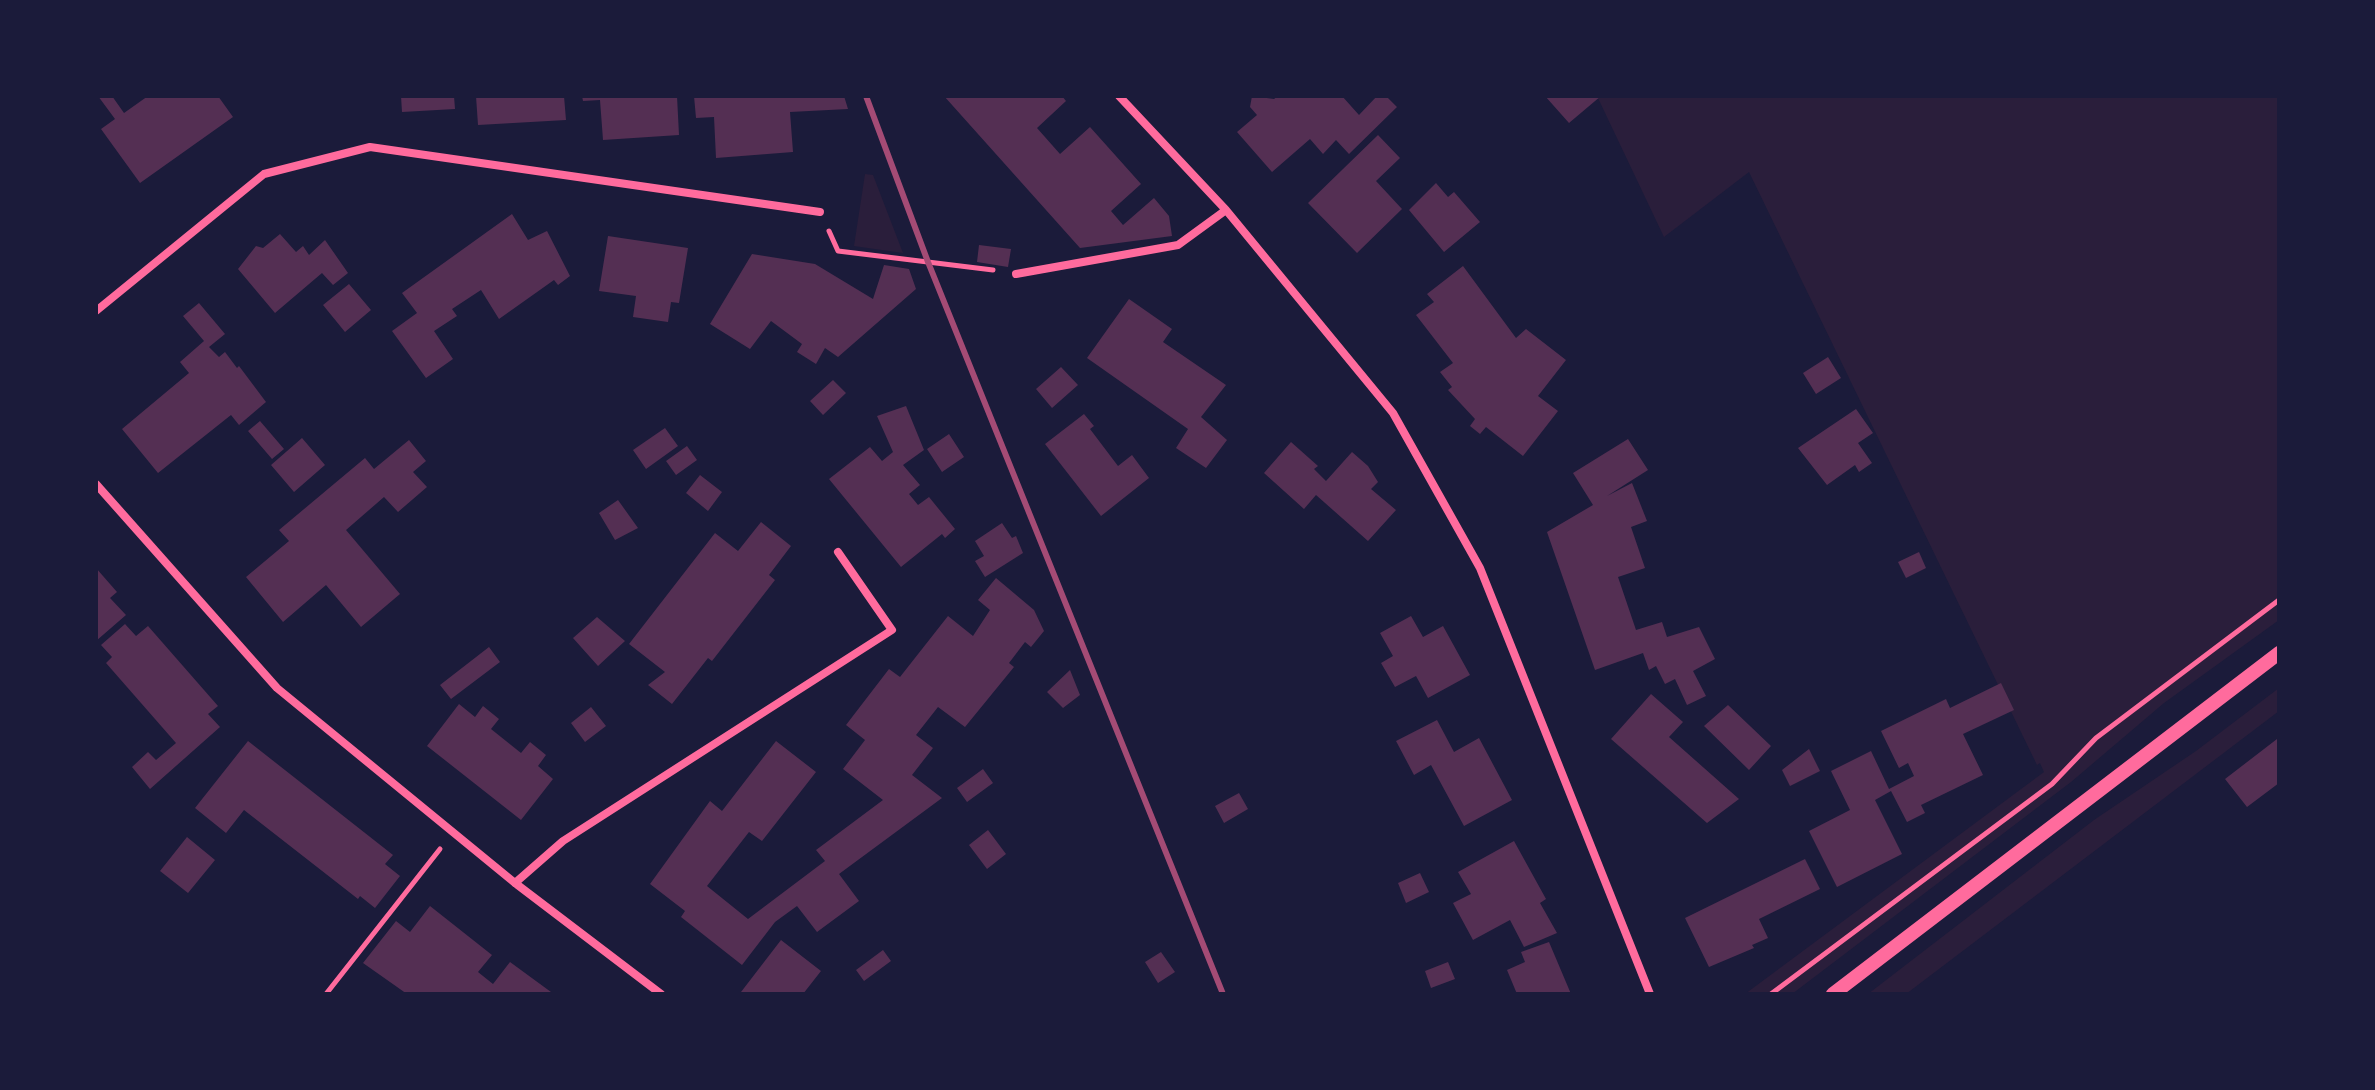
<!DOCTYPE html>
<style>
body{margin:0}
#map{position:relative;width:2375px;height:1090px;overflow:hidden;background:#1b1b3a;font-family:Raleway,sans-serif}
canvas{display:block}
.frame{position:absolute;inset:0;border:98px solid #1b1b3a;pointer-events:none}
</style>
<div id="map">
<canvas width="2375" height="1090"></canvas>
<div class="frame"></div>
</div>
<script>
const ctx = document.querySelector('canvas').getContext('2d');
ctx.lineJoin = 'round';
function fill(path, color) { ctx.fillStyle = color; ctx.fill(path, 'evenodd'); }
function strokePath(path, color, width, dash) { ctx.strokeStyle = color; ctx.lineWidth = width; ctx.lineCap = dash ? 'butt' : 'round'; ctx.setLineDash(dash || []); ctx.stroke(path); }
const green = new Path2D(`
 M 1597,96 L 2279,96 L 2279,620 L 2164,703 L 2071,782 L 1792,994 L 1745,994 L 2044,772 L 2040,763 L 2037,765 L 1749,172 L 1664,237 Z
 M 865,174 L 873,175 L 903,253 L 854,246 Z
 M 2279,688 L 2279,711 L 1906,994 L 1868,994 L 2094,820 L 2196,751 Z`);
const building = new Path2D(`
 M 98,96 L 112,96 L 124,113 L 148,96 L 218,96 L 233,117 L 140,183 L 101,129 L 115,119 Z
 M 401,96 L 454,96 L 455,109 L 402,112 Z
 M 476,96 L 564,96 L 566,120 L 478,125 Z
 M 582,96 L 677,96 L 679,135 L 603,140 L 600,100 L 583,101 Z
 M 694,96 L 844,96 L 848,109 L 790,112 L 793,152 L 716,158 L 714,117 L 696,118 Z
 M 944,96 L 1062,96 L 1066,101 L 1037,128 L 1060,154 L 1090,127 L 1141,184 L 1111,211 L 1123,225 L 1154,198 L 1169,216 L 1172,236 L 1080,248 Z
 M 1252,96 L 1274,99 L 1278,96 L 1342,96 L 1359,115 L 1377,96 L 1386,96 L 1397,107 L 1349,154 L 1336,140 L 1323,154 L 1310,139 L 1272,172 L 1237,132 L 1257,115 L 1250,107 Z
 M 1545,96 L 1601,96 L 1569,123 Z
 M 1378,135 L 1400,158 L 1376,181 L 1402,209 L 1357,253 L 1308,203 Z
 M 1436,183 L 1448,197 L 1454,192 L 1480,222 L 1444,252 L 1409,210 Z
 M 512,214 L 528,240 L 547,231 L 570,276 L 558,285 L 554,280 L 499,319 L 481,290 L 452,309 L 457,316 L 434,331 L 453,359 L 426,378 L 392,331 L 417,313 L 402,293 Z
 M 280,234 L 296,252 L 303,246 L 309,255 L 325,240 L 348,273 L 333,285 L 322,273 L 275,313 L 238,269 L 256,246 L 263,248 Z
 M 608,236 L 688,248 L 679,303 L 671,302 L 668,322 L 633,317 L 636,296 L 599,291 Z
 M 979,245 L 1011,249 L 1008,267 L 977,262 Z
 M 752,254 L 815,264 L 873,299 L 884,265 L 909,269 L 916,289 L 838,357 L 825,348 L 816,364 L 797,352 L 802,344 L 771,321 L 750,349 L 710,324 Z
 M 1463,266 L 1516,338 L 1526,329 L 1566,360 L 1538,396 L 1558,411 L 1523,456 L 1486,427 L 1480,434 L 1470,426 L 1475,419 L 1448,390 L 1452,387 L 1440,372 L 1453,363 L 1416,315 L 1434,302 L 1427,294 Z
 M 349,284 L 371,310 L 345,332 L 323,305 Z
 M 1129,299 L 1172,329 L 1163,342 L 1226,385 L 1201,417 L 1227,440 L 1206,468 L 1176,448 L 1188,429 L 1087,358 Z
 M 199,303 L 225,334 L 209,347 L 219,357 L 225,352 L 237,368 L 239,366 L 266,402 L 239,425 L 231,415 L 158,473 L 122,429 L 189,373 L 180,362 L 204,341 L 183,316 Z
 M 1828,357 L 1841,378 L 1816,394 L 1803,373 Z
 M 1061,367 L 1078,385 L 1052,408 L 1036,389 Z
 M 833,380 L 846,393 L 823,415 L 810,401 Z
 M 906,406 L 924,450 L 903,465 L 920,485 L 909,494 L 918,505 L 929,497 L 955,529 L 945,538 L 942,534 L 901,567 L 829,479 L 870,447 L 882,461 L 893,452 L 877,416 Z
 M 1856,409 L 1873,433 L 1858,443 L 1872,463 L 1859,472 L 1855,465 L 1827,485 L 1798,448 Z
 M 1084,414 L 1094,426 L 1090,429 L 1118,466 L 1132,455 L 1149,478 L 1101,516 L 1045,444 Z
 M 260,421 L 284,449 L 272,459 L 248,431 Z
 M 665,428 L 678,446 L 646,469 L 633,450 Z
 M 949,434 L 964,457 L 942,472 L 927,449 Z
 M 302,438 L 325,465 L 294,492 L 271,465 Z
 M 1628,439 L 1648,470 L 1607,496 L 1632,483 L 1647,521 L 1631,527 L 1645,568 L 1618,577 L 1636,630 L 1662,622 L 1667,637 L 1699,627 L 1715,659 L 1693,671 L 1706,696 L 1687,705 L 1675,679 L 1665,684 L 1656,666 L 1649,670 L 1643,653 L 1595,670 L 1547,532 L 1593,505 L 1573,473 Z
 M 409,440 L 426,461 L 413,472 L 427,487 L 398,512 L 384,497 L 346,530 L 400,594 L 361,627 L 326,585 L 283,622 L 246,577 L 289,541 L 279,530 L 365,458 L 374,469 Z
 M 1291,442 L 1318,466 L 1314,469 L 1326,481 L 1352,452 L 1368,466 L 1378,482 L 1371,489 L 1396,510 L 1368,541 L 1316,495 L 1304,509 L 1264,473 Z
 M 687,446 L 697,460 L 676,475 L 666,461 Z
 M 700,475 L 722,492 L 708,511 L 686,493 Z
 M 618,500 L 638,528 L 615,540 L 599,513 Z
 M 761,522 L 791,546 L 769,575 L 775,580 L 712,661 L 708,658 L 672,704 L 648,685 L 665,672 L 629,644 L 715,533 L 738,551 Z
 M 1002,523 L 1012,538 L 1016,536 L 1023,553 L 985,577 L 975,561 L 984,556 L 975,541 Z
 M 1919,552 L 1926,568 L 1906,578 L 1898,562 Z
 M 96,568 L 117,592 L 110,598 L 126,615 L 96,641 Z
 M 996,578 L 1034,610 L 1044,631 L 1031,647 L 1025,642 L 1009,663 L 1014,667 L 965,727 L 938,707 L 916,735 L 933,748 L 912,775 L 942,798 L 839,874 L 859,901 L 817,932 L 797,906 L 775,922 L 742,965 L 681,917 L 685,911 L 650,884 L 710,801 L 722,811 L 776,741 L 816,772 L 762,841 L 749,832 L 707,886 L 748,919 L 825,861 L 816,850 L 883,800 L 843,769 L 865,740 L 846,725 L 889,669 L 900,677 L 948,616 L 973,636 L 990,610 L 978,600 Z
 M 1411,616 L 1423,637 L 1443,626 L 1470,675 L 1428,698 L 1416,676 L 1395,687 L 1381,663 L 1393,656 L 1380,633 Z
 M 597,617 L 625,641 L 598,666 L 573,638 Z
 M 125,624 L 136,636 L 148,626 L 218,706 L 208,714 L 220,727 L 150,789 L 132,767 L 148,752 L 156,760 L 176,743 L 106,663 L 112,657 L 101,645 Z
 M 489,647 L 500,662 L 451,699 L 440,685 Z
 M 1070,670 L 1080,695 L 1063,708 L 1047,692 Z
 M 2001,683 L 2014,710 L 1963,734 L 1983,775 L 1921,805 L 1925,813 L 1907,822 L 1891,791 L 1875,800 L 1902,854 L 1837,887 L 1809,831 L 1850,810 L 1831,771 L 1871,751 L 1889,789 L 1914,776 L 1908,763 L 1899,768 L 1881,731 L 1946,699 L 1950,708 Z
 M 1651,694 L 1683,722 L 1669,737 L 1739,799 L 1707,823 L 1611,739 Z
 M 459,704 L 475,717 L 483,706 L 499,719 L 491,729 L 521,753 L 530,742 L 546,755 L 538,766 L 553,779 L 521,820 L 427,746 Z
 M 1728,705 L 1771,746 L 1749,770 L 1704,726 Z
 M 591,707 L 606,726 L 585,742 L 571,723 Z
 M 1437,720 L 1454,752 L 1479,738 L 1512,800 L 1464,826 L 1431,765 L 1414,775 L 1396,741 Z
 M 2277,739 L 2279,783 L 2247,807 L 2225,779 Z
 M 248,741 L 393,855 L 385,864 L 400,876 L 375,908 L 360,896 L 358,899 L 244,810 L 226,833 L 195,808 Z
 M 1809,749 L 1820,771 L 1790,786 L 1782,770 Z
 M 983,769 L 993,783 L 967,802 L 957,788 Z
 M 1239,793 L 1248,809 L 1224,823 L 1215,806 Z
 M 988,830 L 1006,854 L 987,869 L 969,845 Z
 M 187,837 L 215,860 L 188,893 L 160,871 Z
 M 1514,841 L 1546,899 L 1540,903 L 1557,933 L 1524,947 L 1510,920 L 1473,940 L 1453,903 L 1471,894 L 1458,872 Z
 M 1805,859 L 1820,889 L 1759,919 L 1768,938 L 1752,945 L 1754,948 L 1709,967 L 1685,918 Z
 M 1420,873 L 1429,892 L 1406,903 L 1398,883 Z
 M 430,906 L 492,955 L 478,972 L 493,984 L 510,962 L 551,992 L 407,994 L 363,963 L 396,921 L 410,932 Z
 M 781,940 L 821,971 L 803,994 L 744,994 L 741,992 Z
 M 1549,942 L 1571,994 L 1517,994 L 1507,970 L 1525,962 L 1521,952 Z
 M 883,950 L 891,961 L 864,981 L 856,970 Z
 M 1161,952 L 1175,972 L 1158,983 L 1145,962 Z
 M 1448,962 L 1455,979 L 1431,988 L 1425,971 Z`);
const path = new Path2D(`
 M 829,231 L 838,251 L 993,270
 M 326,994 L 440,849
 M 1771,994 L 2052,784 L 2096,738 L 2279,600`);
const minor = new Path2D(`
 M 1119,96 L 1226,210 L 1393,413 L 1480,568 L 1650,994
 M 1016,274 L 1178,245 L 1226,210
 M 96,311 L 264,174 L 370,147 L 820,212
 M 96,484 L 277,688 L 515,883 L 661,994
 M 515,883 L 563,841 L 892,630 L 838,552`);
const tertiary = new Path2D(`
 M 1833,994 L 2279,653`);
const rail = new Path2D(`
 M 866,96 L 928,262 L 1223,994`);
fill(green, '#2a1e3b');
fill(building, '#542f53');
strokePath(path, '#ff6b9d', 5);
strokePath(minor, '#ff6b9d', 8);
strokePath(tertiary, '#ff6b9d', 14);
strokePath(rail, '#a44b75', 6);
</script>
